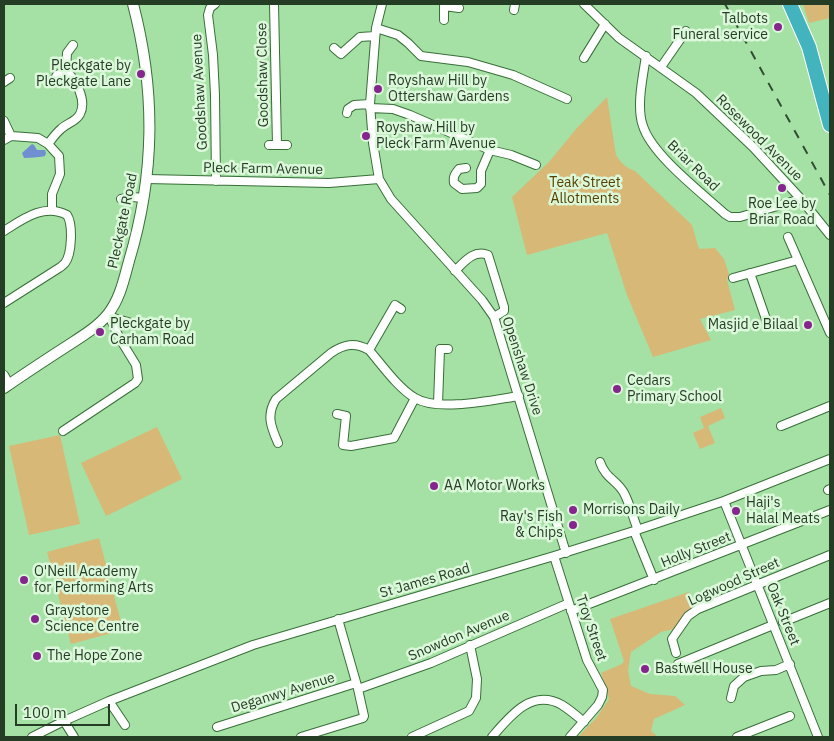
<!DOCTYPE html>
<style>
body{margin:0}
#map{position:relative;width:834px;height:741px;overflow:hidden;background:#a5e0a4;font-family:"IBM Plex Sans",sans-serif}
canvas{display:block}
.frame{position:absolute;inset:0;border:5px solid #253c25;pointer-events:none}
.scale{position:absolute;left:15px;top:704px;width:95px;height:22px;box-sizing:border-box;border:2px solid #253c25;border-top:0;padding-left:6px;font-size:15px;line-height:18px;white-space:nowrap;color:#253c25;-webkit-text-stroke:4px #dbf8da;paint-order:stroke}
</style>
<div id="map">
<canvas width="834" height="741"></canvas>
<div class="frame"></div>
<div class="scale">100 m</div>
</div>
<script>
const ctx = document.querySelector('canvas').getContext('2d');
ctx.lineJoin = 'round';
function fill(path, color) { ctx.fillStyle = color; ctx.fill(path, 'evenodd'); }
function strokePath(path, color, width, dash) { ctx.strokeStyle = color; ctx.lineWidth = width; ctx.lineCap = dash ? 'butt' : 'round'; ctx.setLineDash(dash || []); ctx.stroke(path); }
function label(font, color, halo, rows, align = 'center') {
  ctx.font = font + ' "IBM Plex Sans",sans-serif'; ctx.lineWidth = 5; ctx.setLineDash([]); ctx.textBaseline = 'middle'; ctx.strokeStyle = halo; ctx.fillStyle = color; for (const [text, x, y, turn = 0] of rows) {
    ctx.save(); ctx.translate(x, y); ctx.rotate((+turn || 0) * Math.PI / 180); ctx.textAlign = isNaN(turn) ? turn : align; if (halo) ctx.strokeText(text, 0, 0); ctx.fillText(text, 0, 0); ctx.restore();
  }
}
const green = new Path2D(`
 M 803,4 L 830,4 L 830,18 L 809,23 Z
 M 607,97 L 616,155 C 621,163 626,168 635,171 L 692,225 L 699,249 L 715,248 L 724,259 L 729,274 L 727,280 L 735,310 L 700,319 L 711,340 L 653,357 L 627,295 L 607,233 L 527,255 L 512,197 L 549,162 L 577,128 Z
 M 721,408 L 725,418 L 708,426 L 715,443 L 700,449 L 693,433 L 704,428 L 700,417 Z
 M 157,427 L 182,479 L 106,516 L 81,463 Z
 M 60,435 L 80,524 L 29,535 L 9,446 Z
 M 99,538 L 123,630 L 71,644 L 47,552 Z
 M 689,592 L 693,606 L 674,629 L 661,632 L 631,652 L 628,671 L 631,686 L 650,694 L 675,696 L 685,705 L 654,719 L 651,731 L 658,737 L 578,737 L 597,717 L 609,699 L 601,673 L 622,664 L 624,661 L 610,619 Z`);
const water = new Path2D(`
 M 32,144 L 34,145 L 37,150 L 45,150 L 46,153 L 45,156 C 43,157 26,158 24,158 L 22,153 Z`);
const street = new Path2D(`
 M 215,4 L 210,8 L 208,15 L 213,55 L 215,95 L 216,181
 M 274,4 L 277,145
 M 382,4 L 376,28 L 370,104 L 373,143 L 379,179 L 391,199 L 482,300 L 494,317 L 566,553
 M 584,4 L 619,38 L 696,93 L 753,147 L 801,199 L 830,235
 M 444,6 L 459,8
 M 514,10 L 515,4
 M 444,20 L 444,4
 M 376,28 L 398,35 L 408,43 L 421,56 L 468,62 L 513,75 L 567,99
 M 334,48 L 341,54 L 360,37 L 375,36
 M 646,56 C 643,76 636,107 643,126 C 652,155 702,193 725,214 L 730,217 L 740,217 L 801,199
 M 584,58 L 605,24
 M 661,67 L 686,31
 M 66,71 L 67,53 L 73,45
 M 4,82 L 10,78
 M 370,108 L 393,109 L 410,115 L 490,150 L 511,155 L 536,165
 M 347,113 L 348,109 L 354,105 L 370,104
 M 4,121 L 11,136
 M 4,140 L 11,136 L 38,138 L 48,144 L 59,156 L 60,174 L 52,194 L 52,209
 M 48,144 C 52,139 56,133 61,129 C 67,123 76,122 80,114 C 87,101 76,79 66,71 L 57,75 L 53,82
 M 269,145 L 287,145
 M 466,168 L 459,169 C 455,174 453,176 454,183 L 462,189 L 477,188 L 481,184 L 481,171 L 490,150
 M 147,179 L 329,183 L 379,179
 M 121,199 L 132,197 L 144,198
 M 4,231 C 23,219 44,203 67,215 C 73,224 72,254 65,263 C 63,265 61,267 59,268 L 4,303
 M 788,237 L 830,333
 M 455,271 C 464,262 474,249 488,255 L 504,307 L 504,311 L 494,317
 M 750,273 L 767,322
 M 733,278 L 798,260
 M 108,314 L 114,318 L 138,325
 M 369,350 L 395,305 L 401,309
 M 4,375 L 9,384
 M 438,404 L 440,349 L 448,349
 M 337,414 L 346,416 L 343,445 L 351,446 L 394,438 L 415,398
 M 781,426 L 830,406
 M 63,431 L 135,383 L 138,379 L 136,365 L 120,339 L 108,314
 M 278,443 C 271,427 266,415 276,399 L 331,353 C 344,344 355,342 369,350 C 382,365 398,388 415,398 C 438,412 492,400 519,396
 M 600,462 C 605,478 618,481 624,493 C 630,504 633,518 638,530
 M 828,490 L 830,489
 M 724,501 L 818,737
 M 634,531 L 654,580
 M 554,556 L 587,660 L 603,690 L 602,697 L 598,705 L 570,737
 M 571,611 L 830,510
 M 783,622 L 830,603
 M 676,653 L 672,639 L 688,616 L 698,609 L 830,555
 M 678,664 L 773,625
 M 358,689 L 431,663 L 569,603
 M 731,698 L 734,686 L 744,677 L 761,671 L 776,670 L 790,664
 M 109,701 L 125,725
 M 64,721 L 74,737
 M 217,727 L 356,683
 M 32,737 L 64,721 L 109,701 L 253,645 L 554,556 L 634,531 L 724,501 L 830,459
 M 301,737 L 363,718 L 364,716 L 358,689 L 338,619
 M 412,737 L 469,711 L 476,698 L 477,679 L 470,645
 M 492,737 C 510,716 532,688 562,705 C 570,710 577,716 584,722
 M 737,737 L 790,716`);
const secondary = new Path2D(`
 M 4,388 C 24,374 44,361 64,348 C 79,338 97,328 108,314 C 120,299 124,279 129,261 C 155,174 156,92 133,4`);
const highway = new Path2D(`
 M 790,4 L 809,47 L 830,125`);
const rail = new Path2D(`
 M 725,4 L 830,195`);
const markers = [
 [778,27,5,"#85258e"],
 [141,74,5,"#85258e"],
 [378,89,5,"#85258e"],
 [366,136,5,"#85258e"],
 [782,188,5,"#85258e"],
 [808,325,5,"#85258e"],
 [100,332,5,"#85258e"],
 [617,389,5,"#85258e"],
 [434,486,5,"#85258e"],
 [573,510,5,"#85258e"],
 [736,511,5,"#85258e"],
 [573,525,5,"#85258e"],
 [24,580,5,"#85258e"],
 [35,619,5,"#85258e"],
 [37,656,5,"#85258e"],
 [645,669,5,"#85258e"]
];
const poiNames = [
 ["Talbots",768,19,"right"],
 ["Funeral service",768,35,"right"],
 ["Pleckgate by",131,66,"right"],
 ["Pleckgate Lane",131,82,"right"],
 ["Royshaw Hill by",388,81],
 ["Ottershaw Gardens",388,97],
 ["Royshaw Hill by",376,128],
 ["Pleck Farm Avenue",376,144],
 ["Roe Lee by",782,204,"center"],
 ["Briar Road",782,220,"center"],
 ["Pleckgate by",110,324],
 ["Carham Road",110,340],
 ["Masjid e Bilaal",798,325,"right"],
 ["Cedars",627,381],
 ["Primary School",627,397],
 ["AA Motor Works",444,486],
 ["Haji's",746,503],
 ["Halal Meats",746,519],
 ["Morrisons Daily",583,510],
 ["Ray's Fish",563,517,"right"],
 ["& Chips",563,533,"right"],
 ["O'Neill Academy",34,572],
 ["for Performing Arts",34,588],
 ["Graystone",45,611],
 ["Science Centre",45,627],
 ["The Hope Zone",47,656],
 ["Bastwell House",655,669]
];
const streetNames = [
 ["Goodshaw Close",263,75,-91],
 ["Goodshaw Avenue",200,92,-93],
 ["Rosewood Avenue",759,138,45],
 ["Briar Road",693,166,44],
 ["Pleck Farm Avenue",263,169,1],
 ["Pleckgate Road",123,221,-78],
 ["Openshaw Drive",522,366,72],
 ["Holly Street",696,550,-22],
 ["St James Road",425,581,-16],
 ["Logwood Street",734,582,-24],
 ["Oak Street",783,614,68],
 ["Troy Street",591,628,71],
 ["Snowdon Avenue",459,636,-23],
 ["Deganwy Avenue",283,693,-17]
];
const parkNames = [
 ["Teak Street",585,183],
 ["Allotments",585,199]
];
fill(green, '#d8b877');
fill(water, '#6f8fd0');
strokePath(street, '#386f39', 10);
strokePath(secondary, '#386f39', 12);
strokePath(highway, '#fff', 16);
strokePath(street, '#fff', 8);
strokePath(secondary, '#fff', 10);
strokePath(highway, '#43b3bd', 14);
strokePath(rail, '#324d32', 2, [9, 9]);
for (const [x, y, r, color] of markers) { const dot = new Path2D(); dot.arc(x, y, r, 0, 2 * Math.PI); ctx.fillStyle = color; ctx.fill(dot); strokePath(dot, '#dbf8da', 2); }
label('14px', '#253c25', '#dbf8da', poiNames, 'left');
label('14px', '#253c25', '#dbf8da', streetNames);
label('14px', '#573f00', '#dbf8da', parkNames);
</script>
